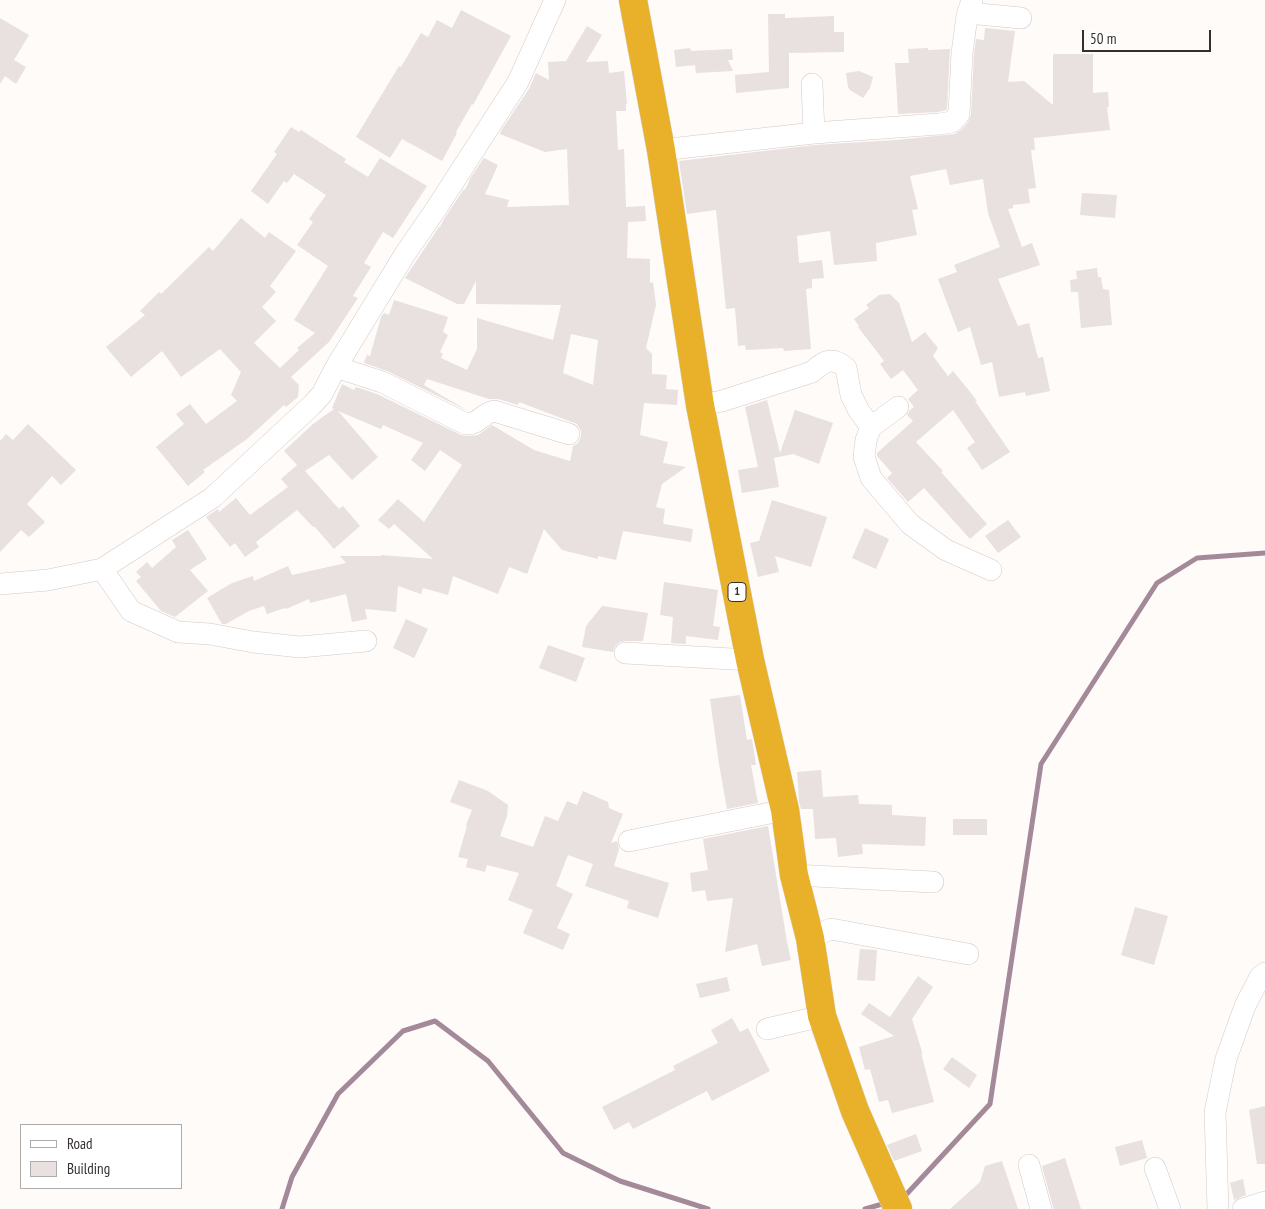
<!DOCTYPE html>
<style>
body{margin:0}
#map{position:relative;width:1265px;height:1209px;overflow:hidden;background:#fefbf9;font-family:"PT Sans Narrow",sans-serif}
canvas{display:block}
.legend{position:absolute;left:20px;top:1124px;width:162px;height:65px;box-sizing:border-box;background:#fff;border:1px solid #adacab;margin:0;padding:6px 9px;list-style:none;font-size:15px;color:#33302e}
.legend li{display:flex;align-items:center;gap:10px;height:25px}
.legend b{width:25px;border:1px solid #adacab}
.scale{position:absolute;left:1082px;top:30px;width:129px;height:22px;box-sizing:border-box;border:2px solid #33302e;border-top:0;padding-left:6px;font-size:15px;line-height:18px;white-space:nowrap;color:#33302e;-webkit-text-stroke:4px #fff;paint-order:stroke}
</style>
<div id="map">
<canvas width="1265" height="1209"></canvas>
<ul class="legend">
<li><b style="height:6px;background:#fff"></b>Road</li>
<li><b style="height:14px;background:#e9e0e0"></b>Building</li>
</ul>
<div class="scale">50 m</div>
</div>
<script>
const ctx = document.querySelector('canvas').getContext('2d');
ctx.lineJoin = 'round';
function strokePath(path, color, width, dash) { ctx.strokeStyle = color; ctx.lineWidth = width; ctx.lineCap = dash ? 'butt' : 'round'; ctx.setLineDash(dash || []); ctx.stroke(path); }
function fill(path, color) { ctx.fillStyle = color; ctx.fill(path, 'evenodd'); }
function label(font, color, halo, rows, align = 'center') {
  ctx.font = font + ' "PT Sans Narrow",sans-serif'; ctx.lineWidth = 4; ctx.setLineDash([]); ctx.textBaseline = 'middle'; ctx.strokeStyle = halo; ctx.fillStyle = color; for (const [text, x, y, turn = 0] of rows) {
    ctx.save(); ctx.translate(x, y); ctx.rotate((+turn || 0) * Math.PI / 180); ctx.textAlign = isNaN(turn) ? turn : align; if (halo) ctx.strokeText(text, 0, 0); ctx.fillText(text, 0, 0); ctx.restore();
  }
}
const stream = new Path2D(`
 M 903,1198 L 990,1104 L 1041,764 L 1157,583 L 1197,558 L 1265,553
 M 282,1209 L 292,1177 L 338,1094 L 403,1031 L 435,1021 L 488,1061 L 563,1153 L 620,1181 L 708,1209
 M 865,1209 L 886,1203`);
const building = new Path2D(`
 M 461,10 L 511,36 L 473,105 L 472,104 L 456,132 L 457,133 L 442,161 L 402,139 L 390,158 L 356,137 L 399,66 L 401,67 L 421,33 L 428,37 L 437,20 L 452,28 Z
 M 768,14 L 785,14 L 785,18 L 834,16 L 834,32 L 844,32 L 844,52 L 789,53 L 789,88 L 736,93 L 735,75 L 769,72 Z
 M 0,18 L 29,35 L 14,60 L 26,67 L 16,84 L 5,76 L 0,84 Z
 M 587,26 L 602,35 L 586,62 L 608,61 L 609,73 L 624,71 L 627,104 L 626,104 L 626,111 L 616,111 L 618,150 L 624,149 L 626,207 L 645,206 L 646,221 L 628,222 L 627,258 L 650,259 L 650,283 L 653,282 L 656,305 L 646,348 L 652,354 L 652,374 L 667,375 L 666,389 L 678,390 L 677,405 L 644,403 L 640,435 L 668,442 L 663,463 L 686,467 L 662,484 L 656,507 L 665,509 L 663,523 L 664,523 L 664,524 L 693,529 L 691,542 L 623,531 L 616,560 L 598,556 L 598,559 L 562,550 L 544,529 L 527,574 L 509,567 L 498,594 L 453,576 L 448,595 L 423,588 L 421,594 L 398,586 L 396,612 L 365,609 L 367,619 L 352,622 L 346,594 L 310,603 L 309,599 L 286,609 L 285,608 L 267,614 L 264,606 L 249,611 L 226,624 L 222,624 L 207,598 L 232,583 L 253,576 L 254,581 L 288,566 L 292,575 L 346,563 L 340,556 L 381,556 L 381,555 L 433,559 L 394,524 L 389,529 L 378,520 L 398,499 L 424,522 L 462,465 L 440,450 L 425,471 L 411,460 L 423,443 L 383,425 L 381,429 L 338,411 L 378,457 L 352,480 L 329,455 L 305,471 L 339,509 L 343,506 L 360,526 L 334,549 L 314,526 L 313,527 L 297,510 L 256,542 L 259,547 L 245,557 L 235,543 L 230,547 L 206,517 L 218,509 L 219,512 L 236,498 L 250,515 L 288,487 L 281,479 L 297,465 L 284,451 L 313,424 L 334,409 L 332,408 L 342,384 L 354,390 L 356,387 L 377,394 L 461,435 L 467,436 L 478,435 L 492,425 L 534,450 L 570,461 L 573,446 L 578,443 L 581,437 L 581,431 L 577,424 L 519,402 L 518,405 L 498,399 L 489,399 L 427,379 L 424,385 L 468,411 L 387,371 L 364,363 L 367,355 L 370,356 L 381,317 L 384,313 L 389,315 L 394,300 L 448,317 L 443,332 L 448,335 L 440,352 L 443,354 L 441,358 L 467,370 L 477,349 L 477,350 L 477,318 L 553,340 L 561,305 L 476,304 L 476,281 L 464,304 L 457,304 L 405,278 L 439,227 L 440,227 L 444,219 L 464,189 L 465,190 L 471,177 L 484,158 L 498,165 L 485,194 L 509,200 L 507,207 L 569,205 L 567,149 L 545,152 L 500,134 L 502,129 L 529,89 L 536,73 L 549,80 L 548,62 L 566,61 ZM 571,334 L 598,340 L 593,385 L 563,373 Z
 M 985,28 L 1015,31 L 1008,82 L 1024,81 L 1053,105 L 1053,54 L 1093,54 L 1093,93 L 1108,92 L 1109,107 L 1107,107 L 1110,130 L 1034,138 L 1035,150 L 1031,150 L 1036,188 L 1028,189 L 1030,203 L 1013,205 L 1013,208 L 1008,209 L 1022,247 L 1032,243 L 1040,265 L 998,279 L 1018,326 L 1029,323 L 1038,358 L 1043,357 L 1050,391 L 1026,396 L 1025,392 L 999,397 L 992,362 L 981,365 L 970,327 L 958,332 L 938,279 L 957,272 L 954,265 L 1000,247 L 988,213 L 983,179 L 950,185 L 946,169 L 910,176 L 918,209 L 912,210 L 917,235 L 876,243 L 877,261 L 834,265 L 830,231 L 797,236 L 799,263 L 822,260 L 824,278 L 812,279 L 812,288 L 806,289 L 811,349 L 784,351 L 783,348 L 746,350 L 745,345 L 738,346 L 735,308 L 726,309 L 716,210 L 687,214 L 679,161 L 815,145 L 896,140 L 955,134 L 961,130 L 968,122 L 971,115 L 974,54 L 976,39 L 984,40 Z
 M 690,48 L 691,51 L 732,49 L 733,60 L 728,60 L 733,71 L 696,73 L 695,65 L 676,67 L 674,50 Z
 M 928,48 L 928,50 L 950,49 L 947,109 L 946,110 L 938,112 L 898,114 L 895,63 L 909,63 L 908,49 Z
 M 859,71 L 873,77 L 870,88 L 863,98 L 850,90 L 848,87 L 846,73 Z
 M 291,127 L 299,132 L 301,130 L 346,159 L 344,162 L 368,177 L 380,158 L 427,186 L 393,238 L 383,232 L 364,263 L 371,267 L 353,296 L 358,298 L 329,342 L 291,377 L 299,385 L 298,397 L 286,407 L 284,405 L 247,439 L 203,470 L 205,472 L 188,486 L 156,447 L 184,424 L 176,414 L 190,404 L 206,424 L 237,401 L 231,395 L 241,372 L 220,349 L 181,377 L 162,351 L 131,377 L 106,347 L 145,315 L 140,311 L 159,292 L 161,294 L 209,247 L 213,251 L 241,218 L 265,238 L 269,232 L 296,251 L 270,286 L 276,292 L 262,307 L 276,321 L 254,343 L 280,368 L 299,350 L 297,348 L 315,333 L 294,320 L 328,266 L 297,245 L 313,222 L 309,219 L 326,195 L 294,174 L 287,183 L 284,181 L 268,204 L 251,191 L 277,154 L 274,152 Z
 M 1082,193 L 1117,195 L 1115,218 L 1080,215 Z
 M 1097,268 L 1098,277 L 1101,277 L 1103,289 L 1109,290 L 1112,325 L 1081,328 L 1078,292 L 1071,292 L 1070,280 L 1077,279 L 1076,271 Z
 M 890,294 L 899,303 L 912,342 L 925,332 L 938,348 L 933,356 L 948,376 L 953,371 L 967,388 L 977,401 L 975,401 L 1010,452 L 982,470 L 967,448 L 975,442 L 953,410 L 916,442 L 943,471 L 941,472 L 987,524 L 970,539 L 924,488 L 908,502 L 887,478 L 892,473 L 877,456 L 877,453 L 913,421 L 907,415 L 910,410 L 914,407 L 908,399 L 918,390 L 903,370 L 891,379 L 880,364 L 884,361 L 858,327 L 859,326 L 854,319 L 869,308 L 866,305 L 879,295 Z
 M 767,400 L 780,453 L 795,410 L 833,423 L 819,464 L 793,454 L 774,458 L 779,487 L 742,493 L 738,470 L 758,467 L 745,407 Z
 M 28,424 L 76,470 L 61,485 L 52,476 L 27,504 L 45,522 L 29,537 L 21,530 L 0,552 L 0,441 L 6,434 L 13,440 Z
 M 772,500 L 827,517 L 811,567 L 775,556 L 779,572 L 758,577 L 750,543 L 759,541 Z
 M 1008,520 L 1021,537 L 998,553 L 985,536 Z
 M 865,528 L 889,539 L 876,569 L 852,558 Z
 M 188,530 L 207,559 L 190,570 L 208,591 L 175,617 L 161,611 L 136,581 L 141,577 L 136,572 L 147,562 L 152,568 L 176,547 L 172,540 Z
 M 664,582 L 718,590 L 713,626 L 720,627 L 718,640 L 686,636 L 686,644 L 671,643 L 673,617 L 660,615 Z
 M 602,606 L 648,613 L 643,641 L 626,641 L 620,642 L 615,646 L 613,652 L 582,647 L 586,626 Z
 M 406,619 L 428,629 L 414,658 L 393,648 Z
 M 548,645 L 585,658 L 576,682 L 539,668 Z
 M 740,695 L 747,740 L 752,739 L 756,765 L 751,765 L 758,803 L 727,809 L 719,764 L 710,699 Z
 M 821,770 L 823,797 L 858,795 L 859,804 L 892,805 L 892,815 L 926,817 L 925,846 L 862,844 L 863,854 L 838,857 L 836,838 L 815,839 L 813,809 L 801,809 L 799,802 L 797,772 Z
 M 459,780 L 488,791 L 508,805 L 507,816 L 500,836 L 533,847 L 545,816 L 558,821 L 567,801 L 577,805 L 583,791 L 608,802 L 609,808 L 623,814 L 611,843 L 617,841 L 619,849 L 614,866 L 669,883 L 658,918 L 627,908 L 629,901 L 585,886 L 593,864 L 568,855 L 556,886 L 573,894 L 557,928 L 570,934 L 563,950 L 523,933 L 533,910 L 508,900 L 519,873 L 487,865 L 485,872 L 466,867 L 468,859 L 458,857 L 467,826 L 466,825 L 472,810 L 450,802 Z
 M 953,819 L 987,819 L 987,835 L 953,835 Z
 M 768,826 L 787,942 L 791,960 L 762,966 L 757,944 L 725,952 L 733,898 L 707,901 L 705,890 L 692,892 L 690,873 L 708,870 L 703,839 Z
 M 1135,907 L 1168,916 L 1154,965 L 1121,955 Z
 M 860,949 L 877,950 L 875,981 L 857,980 Z
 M 918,976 L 933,987 L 912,1019 L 923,1055 L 921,1053 L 934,1102 L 892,1113 L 888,1100 L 879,1102 L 870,1069 L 865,1070 L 859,1047 L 894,1036 L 861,1014 L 869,1003 L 890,1017 Z
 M 727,977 L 730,991 L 700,998 L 696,984 Z
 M 732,1018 L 740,1032 L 748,1028 L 770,1071 L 712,1101 L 707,1091 L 633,1129 L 629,1122 L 614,1130 L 602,1107 L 675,1070 L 673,1066 L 718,1043 L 711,1030 Z
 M 952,1057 L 977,1075 L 969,1088 L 943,1069 Z
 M 1265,1106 L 1265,1164 L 1257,1164 L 1249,1110 Z
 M 916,1134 L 922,1151 L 894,1161 L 887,1145 Z
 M 1142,1140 L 1147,1158 L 1120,1166 L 1115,1147 Z
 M 1065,1158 L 1081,1209 L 1054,1209 L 1053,1207 L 1042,1166 Z
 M 1002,1161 L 1018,1209 L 950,1209 L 980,1182 L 985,1166 Z
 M 1243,1179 L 1246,1195 L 1234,1200 L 1230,1183 Z`);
const minor = new Path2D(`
 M 968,13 L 1021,18
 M 812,84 L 814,133
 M 661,150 L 814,133 L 939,124 L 952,122 L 959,114 L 962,53 L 967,16 L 972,0
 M 336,367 L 382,382 L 466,424 C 478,425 483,413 494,411 L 569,434
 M 700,405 L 722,401 L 812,372 C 824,361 832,356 846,368 L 851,395 L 859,411 L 871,427 L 898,407
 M 871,427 L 866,440 L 864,457 L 871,478 L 910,524 L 946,550 L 991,570
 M 102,569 L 131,611 L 178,632 L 210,634 L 253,642 L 300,647 L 366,641
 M 0,584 L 48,580 L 102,569 L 212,498 L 312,405 L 322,394 L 336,367 L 405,254 L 436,209 L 518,82 L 555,0
 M 625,653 L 750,660
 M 629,841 L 785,810
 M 794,875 L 933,882
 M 810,938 L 831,929 L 968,954
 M 767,1029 L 822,1016
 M 1029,1165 L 1041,1209
 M 1155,1168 L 1170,1209
 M 1218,1209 L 1215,1112 L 1226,1059 L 1245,1006 L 1260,977 L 1265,973
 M 1243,1209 L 1265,1202`);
const highway = new Path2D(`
 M 633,0 L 661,150 L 700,405 L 750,660 L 785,810 L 794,875 L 810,938 L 822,1016 L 855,1111 L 898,1209`);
const shields = [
 [737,592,18]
];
const shieldNames = [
 ["1",737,592]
];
strokePath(stream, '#a48a99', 5);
fill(building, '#e9e0e0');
strokePath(minor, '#d2cac6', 22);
strokePath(highway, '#d6d6d5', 29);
strokePath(minor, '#fff', 21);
strokePath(highway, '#e9b029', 28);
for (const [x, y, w] of shields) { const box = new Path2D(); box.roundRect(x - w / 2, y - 9.5, w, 19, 4); ctx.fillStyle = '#fff'; ctx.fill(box); strokePath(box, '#33302e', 1); }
label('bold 12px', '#33302e', null, shieldNames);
</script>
